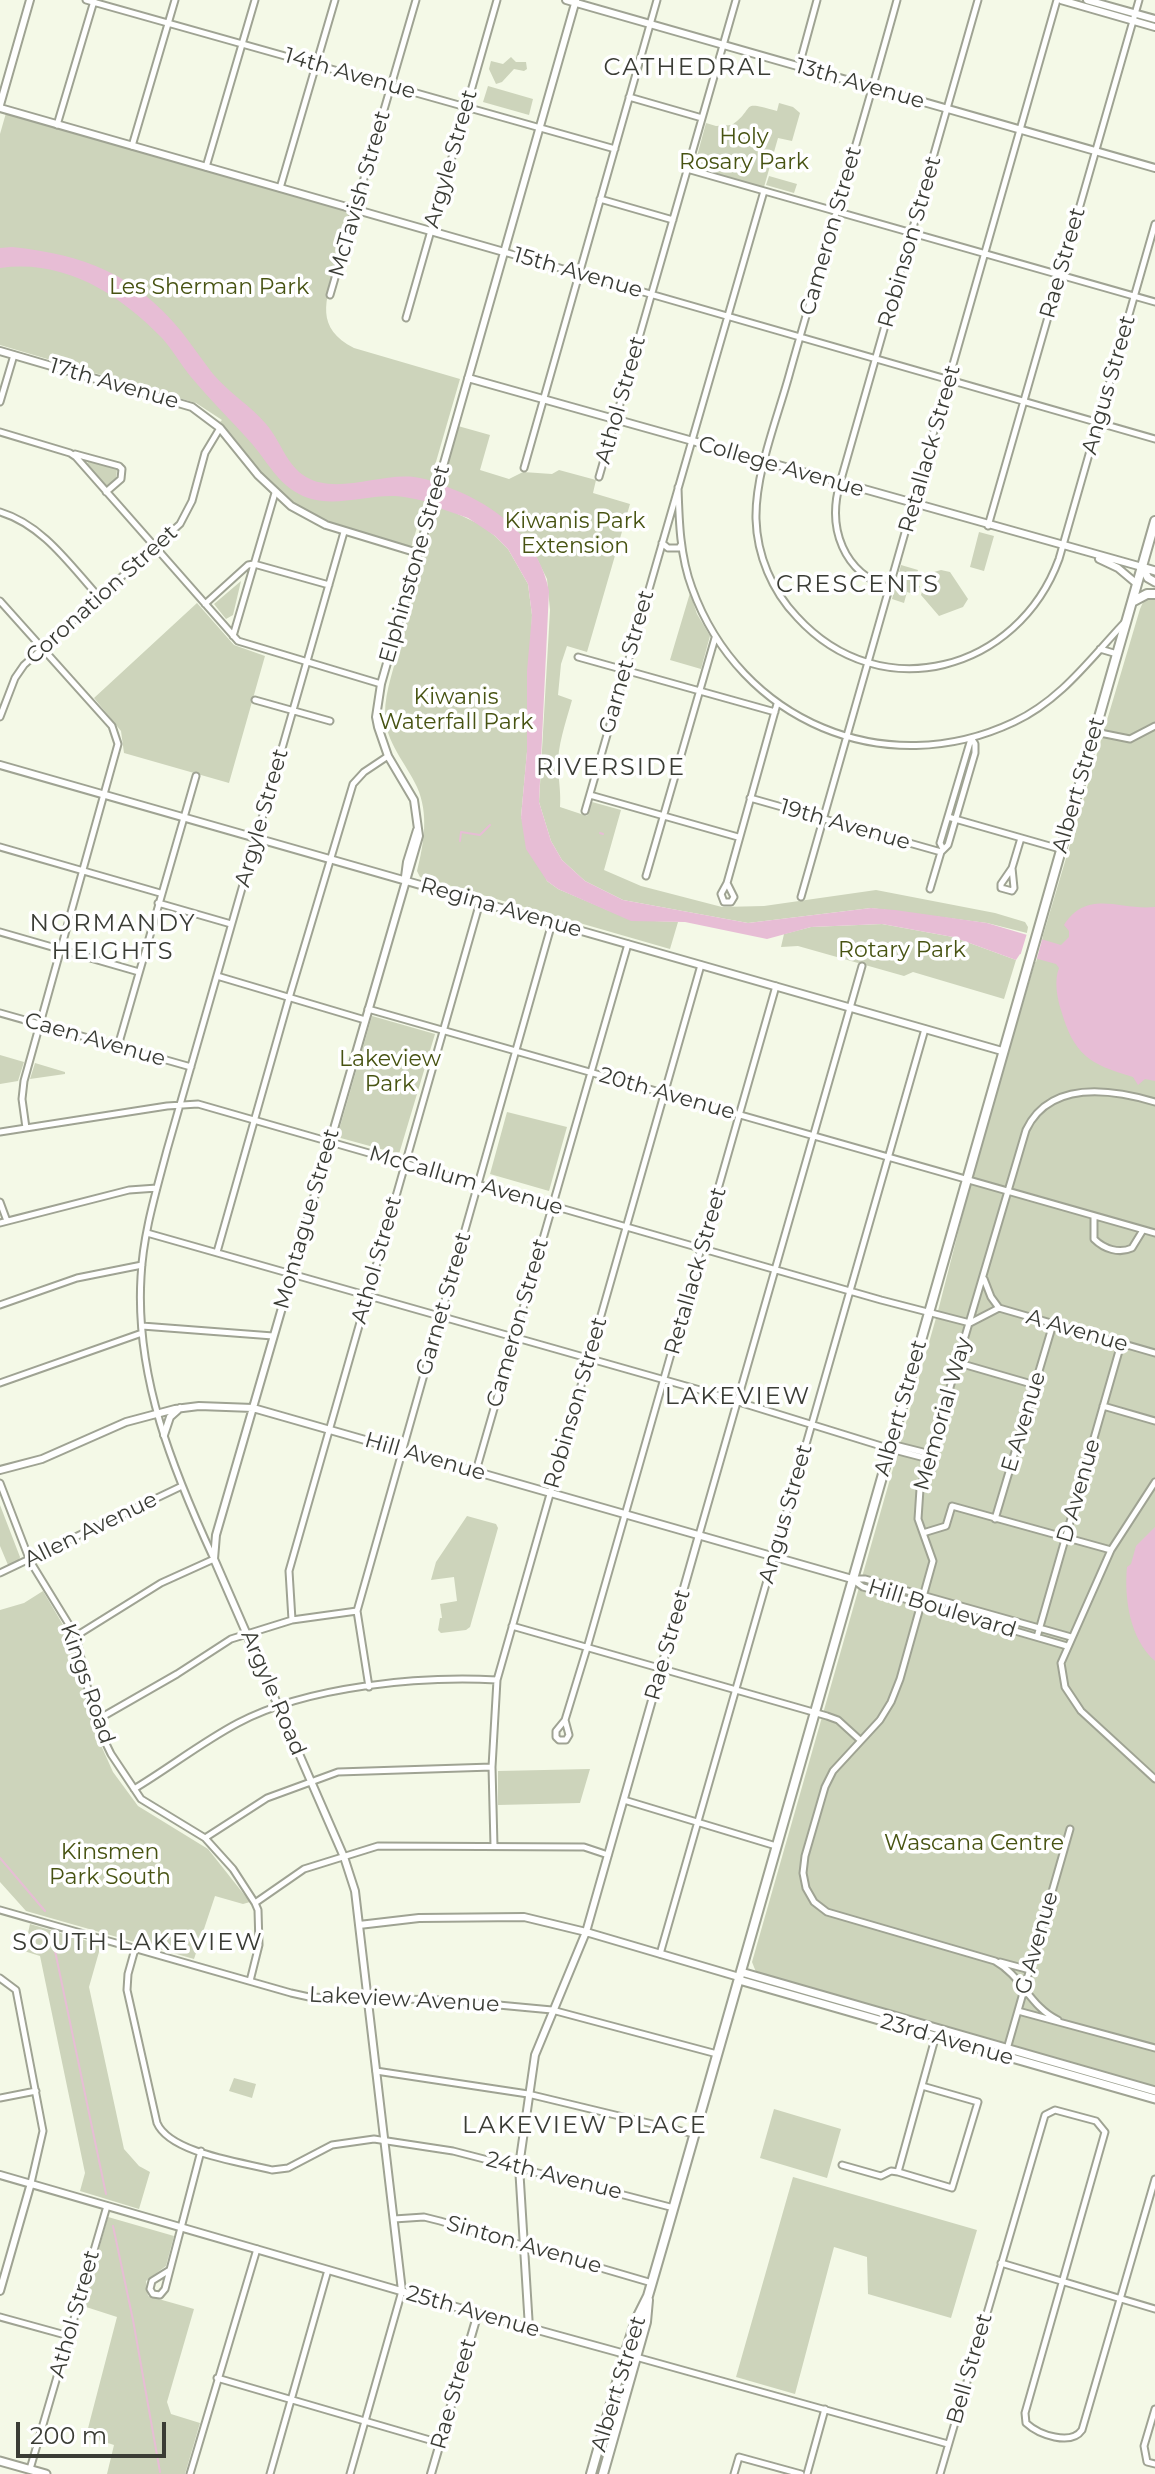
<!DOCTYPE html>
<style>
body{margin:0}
#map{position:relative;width:1155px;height:2474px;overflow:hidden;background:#f4f9e7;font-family:Montserrat,sans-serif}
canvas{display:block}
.scale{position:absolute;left:16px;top:2422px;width:150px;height:36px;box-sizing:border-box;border:4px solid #3a3c35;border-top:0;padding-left:10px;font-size:24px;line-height:28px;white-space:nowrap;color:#3a3c35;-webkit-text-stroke:6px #fff;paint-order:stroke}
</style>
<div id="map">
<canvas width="1155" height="2474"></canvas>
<div class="scale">200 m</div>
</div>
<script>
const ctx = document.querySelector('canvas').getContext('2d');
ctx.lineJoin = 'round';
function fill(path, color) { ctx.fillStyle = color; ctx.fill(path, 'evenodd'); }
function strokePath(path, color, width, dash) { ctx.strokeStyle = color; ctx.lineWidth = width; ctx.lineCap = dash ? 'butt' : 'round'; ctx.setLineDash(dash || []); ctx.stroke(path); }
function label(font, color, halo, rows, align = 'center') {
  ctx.font = font + ' Montserrat,sans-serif'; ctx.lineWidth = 7; ctx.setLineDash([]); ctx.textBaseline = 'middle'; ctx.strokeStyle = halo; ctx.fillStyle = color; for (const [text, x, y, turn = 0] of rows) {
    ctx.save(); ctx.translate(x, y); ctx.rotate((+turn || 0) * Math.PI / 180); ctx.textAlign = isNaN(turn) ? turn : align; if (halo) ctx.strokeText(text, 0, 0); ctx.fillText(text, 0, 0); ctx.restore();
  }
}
const green = new Path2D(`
 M 511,57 L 516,62 L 526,62 L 527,69 L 524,71 L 514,69 L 502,82 L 496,84 L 489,69 L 491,61 L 503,64 Z
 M 488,86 L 533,99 L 529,115 L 483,102 Z
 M 779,103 L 793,107 L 800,113 L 792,141 L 778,138 L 764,187 L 694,167 L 706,123 L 716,126 L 732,125 C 757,107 738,100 777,111 Z
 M 6,113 L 352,211 C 347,230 341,248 336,266 C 325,301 315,328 354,348 L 460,379 L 411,548 C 360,533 305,521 267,480 C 251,462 238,440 220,422 L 222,420 L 196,403 L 0,345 L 0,134 Z
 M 769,176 L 797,184 L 794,193 L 766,185 Z
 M 458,426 L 490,435 L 480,470 L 509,479 L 523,472 L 552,474 L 559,470 L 596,480 L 593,493 L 630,504 L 587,652 L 567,646 L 561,664 L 558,695 L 572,700 C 566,722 557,746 558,769 C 559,782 561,794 560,807 L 587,816 L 592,802 L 621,810 L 604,870 L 641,886 L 722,907 L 764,906 L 876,890 L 995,913 L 1025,922 L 1028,927 L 1027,933 L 987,923 L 871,908 L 748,923 L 623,900 L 585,881 L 562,860 L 551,841 L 539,802 L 550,610 L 547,579 L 533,551 L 443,485 Z
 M 88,461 L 117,469 L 116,480 L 107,486 L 87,464 Z
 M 437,504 L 481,525 L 495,536 L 508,549 L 528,584 L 532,615 L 527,752 L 521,817 L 547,881 L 558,889 L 631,920 L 678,922 L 670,949 L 420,877 L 417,871 C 424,843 429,814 417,787 C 406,763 385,742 385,714 C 385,690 395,665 401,642 C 413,596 425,550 437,504 Z
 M 979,532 L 994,536 L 984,571 L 970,567 Z
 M 901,565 L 918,570 L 914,585 L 920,586 L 917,595 L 907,592 L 904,603 L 892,599 Z
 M 941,570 L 950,572 L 968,599 L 963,607 L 939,616 L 921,595 L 927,574 Z
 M 241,581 L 233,615 L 226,619 L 214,604 Z
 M 690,593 L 697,614 L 710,636 L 701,669 L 670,660 Z
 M 1150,597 L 1155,598 L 1155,2086 L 756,1972 L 752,1962 L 938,1311 L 979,1151 L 1140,609 L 1144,600 Z
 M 197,603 L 234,645 L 265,656 L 229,783 L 124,753 L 121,731 L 94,698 Z
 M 882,924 L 953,937 L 1016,960 L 1004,999 L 913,972 L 904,976 L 798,946 L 781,947 L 784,934 L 811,927 Z
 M 372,1016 L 435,1034 L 399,1154 L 337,1137 Z
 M 0,1055 L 24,1062 L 18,1081 L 0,1084 Z
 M 35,1063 L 65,1072 L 65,1074 L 30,1079 Z
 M 507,1112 L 567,1127 L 549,1191 L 490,1174 Z
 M 0,1505 L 20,1557 L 19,1561 L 8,1565 L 0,1546 Z
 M 467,1516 L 496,1524 L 498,1528 L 470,1627 L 466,1630 L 441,1633 L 438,1630 L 440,1618 L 442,1618 L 440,1604 L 457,1601 L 454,1577 L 431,1580 L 436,1562 Z
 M 43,1591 L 72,1640 L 91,1723 L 113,1772 L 138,1806 L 208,1849 L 250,1902 L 243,1904 L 215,1896 L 194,1959 L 26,1911 L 0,1882 L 0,1610 L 24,1603 Z
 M 590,1769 L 580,1803 L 498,1805 L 498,1771 Z
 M 30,1924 L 101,1945 L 89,1987 L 124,2149 L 139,2166 L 150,2172 L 139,2209 L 80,2191 L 85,2173 L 40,1956 L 24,1951 Z
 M 234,2078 L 256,2084 L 252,2098 L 229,2091 Z
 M 774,2109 L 841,2129 L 827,2178 L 760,2158 Z
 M 793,2177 L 977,2230 L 951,2318 L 868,2294 L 867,2257 L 834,2247 L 795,2394 L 736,2377 Z
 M 108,2217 L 174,2236 L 166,2266 L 146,2281 L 148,2296 L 194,2309 L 167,2402 L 171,2414 L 200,2423 L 185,2474 L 107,2474 L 114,2445 L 86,2436 L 117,2317 L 83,2306 Z`);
const water = new Path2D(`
 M 12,247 C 84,255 133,273 181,331 C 192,345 202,360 213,374 C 229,393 251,406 266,424 C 281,441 286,465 306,477 C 337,495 380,473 414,477 C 430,479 445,486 460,492 C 504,512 539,542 549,591 L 539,802 L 551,841 L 562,860 L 585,881 L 623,900 L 748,923 L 871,908 L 895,910 L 987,923 L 1061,945 L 1069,937 L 1069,931 L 1064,925 C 1088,888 1120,911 1155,907 L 1155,1081 L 1145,1079 L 1138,1085 L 1133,1077 C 1089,1064 1074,1055 1061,1010 C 1057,998 1054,980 1059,968 L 1056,964 L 1020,954 L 1016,960 L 953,937 L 882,924 L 811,927 L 767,939 L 685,922 L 631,921 L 558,889 L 547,881 L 526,849 L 521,817 L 527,751 L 527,671 L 532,615 L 528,584 L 508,549 L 495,536 L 468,518 L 442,509 L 437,504 C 424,501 409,497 395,496 C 363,495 328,510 299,494 C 278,483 268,463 253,445 C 233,422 211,401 191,377 C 181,365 173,350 162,338 C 119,294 65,259 0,268 L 0,248 Z
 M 1155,1527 L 1155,1661 C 1130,1639 1124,1599 1127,1567 L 1131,1564 L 1136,1546 Z`);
const pier = new Path2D(`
 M 1028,930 L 1043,936 L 1036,962 L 1022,958 L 1018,963 Z`);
const stream = new Path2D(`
 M 600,833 L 603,834
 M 460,841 L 461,832 L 480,835 L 490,825
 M 0,1858 L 45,1911
 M 54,1946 L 106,2194
 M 113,2226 L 133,2320 L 160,2472`);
const minor = new Path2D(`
 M 86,0 L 615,149
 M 897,0 C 863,124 825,248 790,372 C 778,417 755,472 756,519 C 757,555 772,591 797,617 C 881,709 1018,671 1059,559 L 1155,224
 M 799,66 L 817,0
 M 629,97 L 702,118
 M 57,125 L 94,1
 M 132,146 L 175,0
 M 206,167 L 255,0
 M 687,169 L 1155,302
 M 280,188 L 335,0
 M 600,199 L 673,220
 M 504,252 L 1155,439
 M 330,295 L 416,0
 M 406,318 L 497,0
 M 0,402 L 14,355
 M 0,432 L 70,453 L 76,457 L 238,641 L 381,684
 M 75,454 L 119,466 L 122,469 L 121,479 L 106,492
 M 524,468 L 657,0
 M 599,477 L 736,0
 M 678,487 C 679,521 680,556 692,588 C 740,721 885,783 1014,722 C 1061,700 1090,659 1125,622
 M 0,512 C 43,525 70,565 99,597
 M 988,526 L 1139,0
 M 662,543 L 668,548 L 679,548 L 681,545
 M 890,588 C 843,573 827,528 840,483 L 978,0
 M 0,601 L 112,726 L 118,744 L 24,1081 L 22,1099 L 26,1128
 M 205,604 L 248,565 L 254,564 L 329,585
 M 233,636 L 275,493
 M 1100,649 L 1117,654
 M 578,657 L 775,712
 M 255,700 L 330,721
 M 0,717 L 15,678 L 24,665 L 180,524 L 192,501 L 205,453 L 220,428
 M 1095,732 L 1130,739 L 1155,726
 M 590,795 L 738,837
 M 750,798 L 941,852
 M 585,811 L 764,191
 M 948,817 L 1060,849
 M 0,847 L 160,893
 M 943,849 L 940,843 L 971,739
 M 1012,868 L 1014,888 L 1012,891 L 1001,888 L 1001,884 L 1012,868 L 1021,838
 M 646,876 L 715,638
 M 727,883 L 734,897 L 731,902 L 724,902 L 721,894 L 727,883 L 777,704
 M 930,889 L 941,852 L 948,845 L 975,753 L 975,744 L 971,738
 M 801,897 L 1057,0
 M 158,903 L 231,924
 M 0,932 L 139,972
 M 217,976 L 365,1020
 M 368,1009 L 1155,1233
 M 0,1013 L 191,1067
 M 118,1046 L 196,776
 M 0,1132 L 167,1106 L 198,1104 L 881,1300 L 970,1323 L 999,1308
 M 0,1202 L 7,1221
 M 1094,1216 L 1094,1239 C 1104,1249 1119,1254 1132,1248 L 1143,1230
 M 0,1223 L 129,1190 L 157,1188
 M 147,1233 L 700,1390 L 894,1450 L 921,1457 L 931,1457
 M 217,1252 L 289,998 L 353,784 L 364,772 L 388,756
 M 984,1279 L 991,1297 L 999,1308 L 1155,1353
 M 0,1305 L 77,1278 L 142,1265
 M 142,1326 L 273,1336
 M 959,1363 L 1035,1385
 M 0,1383 L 142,1333
 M 1103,1406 L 1155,1421
 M 891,1446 L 895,1445 L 923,1452 L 931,1457
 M 476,1471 L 628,944
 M 1155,1482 L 1111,1550 L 1061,1663 L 1065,1687 L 1081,1711 L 1155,1779
 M 0,1483 L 30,1561 L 76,1636 L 95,1721 L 111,1754 L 141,1799 L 205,1838 L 233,1869 L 255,1903 L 258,1910 L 259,1945 L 250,1981
 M 995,1519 L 1053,1324
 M 923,1533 L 946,1526 L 952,1506 L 1111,1550
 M 699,1535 L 862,966
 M 0,1573 L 182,1486
 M 852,1579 L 865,1579 L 1071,1637
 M 852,1579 L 863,1587 L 1067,1646
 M 292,1620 L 289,1571 L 480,902
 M 512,1626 L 827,1716 L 838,1720 L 860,1740
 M 76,1636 L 161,1583 L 214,1559 C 173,1470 135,1377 141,1277 C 143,1234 156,1192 167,1150 L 344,532
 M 1037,1637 L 1121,1344
 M 369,1687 L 357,1611 L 552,923
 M 565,1720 L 569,1735 L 566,1740 L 559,1740 L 556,1737 L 556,1731 L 565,1720 L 587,1648 L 776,986
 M 95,1721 L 177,1674 L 231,1639 L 292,1620 L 357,1611
 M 134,1789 C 169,1768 202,1742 238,1723 C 308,1686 419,1676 497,1680
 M 624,1800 L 776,1846
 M 205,1838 L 267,1798 L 338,1772 L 492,1767
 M 494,1846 L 492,1767 L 497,1680 L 701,965
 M 255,1903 L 304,1869 L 378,1846 L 584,1847 L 608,1855
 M 0,1910 L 291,1993 L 309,1997 L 445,2000 L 552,2010 L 717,2054
 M 135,1949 L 128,1974 L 127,1990 L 157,2123 C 170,2153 241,2162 272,2170 L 288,2168 L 332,2145 L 374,2139 L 453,2151 L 674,2208
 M 660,1954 L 925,1029
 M 1000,1962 L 1030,1970
 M 0,1978 L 16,1990 L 43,2131 L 31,2183
 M 1018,2011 L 1155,2048
 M 1058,2020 C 1030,2007 1022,1976 995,1961 L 827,1912 L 814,1902 L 806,1888 L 803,1873 L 805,1856 L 825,1787 L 833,1771 L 880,1720 L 891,1702 L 900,1679 L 933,1561 L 918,1519 L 920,1489 L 1026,1130 C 1050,1080 1111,1089 1155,1102
 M 1005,2056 L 1070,1829
 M 376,2071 L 528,2094 L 694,2134
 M 0,2098 L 36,2091
 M 842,2165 L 881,2176 L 891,2171 L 898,2172 L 952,2188 L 978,2102 L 922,2086
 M 898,2172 L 936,2035
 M 394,2219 L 424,2217 L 440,2221 L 652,2283
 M 1001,2263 L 1155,2309
 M 168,2271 L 152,2281 L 150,2289 L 153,2294 L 160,2295 L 165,2289 L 201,2151
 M 0,2317 L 69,2336
 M 625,2354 L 948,2444
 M 217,2378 L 440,2443
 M 1155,2409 L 1144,2446 L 1147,2462 L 1155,2464
 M 30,2469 L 107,2206
 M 190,2474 L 257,2249
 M 270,2474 L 328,2270
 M 350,2474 L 402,2291
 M 734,2474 L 739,2457 L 801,2474
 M 807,2474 L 825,2409
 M 940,2474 L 1045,2115 L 1055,2110 L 1096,2121 L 1105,2132 L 1025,2413 L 1026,2423 C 1039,2435 1071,2446 1082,2430 L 1155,2179`);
const tertiary = new Path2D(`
 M 566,0 L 1155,168
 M 1061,0 L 1155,27
 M 1087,0 L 1155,19
 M 0,105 L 30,0
 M 0,108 L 504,252
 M 0,351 L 192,407 L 220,428 L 258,475 L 291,506 L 326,525 L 418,553
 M 468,378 L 1142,567
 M 1099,559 L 1118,568 L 1137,584
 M 0,765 L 1002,1051
 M 405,877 L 407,862 L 417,830
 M 164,1435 L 170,1417 L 180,1408
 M 0,1470 L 42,1459 L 126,1422 L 175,1409 L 199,1406 L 253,1408 L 852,1579
 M 359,1925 L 419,1918 L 524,1917 L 586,1932 L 739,1977
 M 0,2175 L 494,2318 L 625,2354
 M 0,2291 L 31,2183
 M 402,2291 L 355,1891 L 344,1857 L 214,1559 L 216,1535 L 419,836 L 414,800 L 388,756 L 378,727 L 376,717 L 381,684 L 576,0
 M 529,2328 L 519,2166 L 535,2055 L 586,1932 L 699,1535
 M 431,2474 L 478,2313`);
const secondary = new Path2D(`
 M 1142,567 L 1148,578 L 1155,582
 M 1142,567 L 1155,571
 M 741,1972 L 1155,2091
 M 739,1980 L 1155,2099
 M 0,2461 L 46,2474`);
const primary = new Path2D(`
 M 1132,602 L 1147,594 L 1155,594
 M 591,2474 L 625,2354 L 636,2320 L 648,2296 L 666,2234 L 1155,521
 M 603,2474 L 646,2322 L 648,2300`);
const streetNames = [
 ["14th Avenue",350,74,16],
 ["13th Avenue",860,84,16],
 ["Argyle Street",451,159,-74],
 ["McTavish Street",360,194,-74],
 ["Cameron Street",831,231,-74],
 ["Robinson Street",910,242,-74],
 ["Rae Street",1063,263,-74],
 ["15th Avenue",578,273,16],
 ["17th Avenue",114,384,16],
 ["Angus Street",1109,385,-74],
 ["Athol Street",621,400,-74],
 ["Retallack Street",930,449,-74],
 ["College Avenue",781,467,16],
 ["Elphinstone Street",415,564,-74],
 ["Coronation Street",102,595,-42],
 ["Garnet Street",627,662,-74],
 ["Albert Street",1079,785,-74],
 ["Argyle Street",262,818,-74],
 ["19th Avenue",845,825,16],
 ["Regina Avenue",501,908,16],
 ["Caen Avenue",95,1040,16],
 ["20th Avenue",667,1094,16],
 ["McCallum Avenue",466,1181,16],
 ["Montague Street",307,1219,-74],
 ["Athol Street",377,1260,-74],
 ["Retallack Street",696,1271,-74],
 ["Garnet Street",444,1304,-74],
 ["Cameron Street",518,1323,-74],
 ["A Avenue",1077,1331,16],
 ["Robinson Street",576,1403,-74],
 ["Albert Street",901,1408,-74],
 ["Memorial Way",943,1414,-74],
 ["E Avenue",1024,1422,-73],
 ["Hill Avenue",425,1457,16],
 ["D Avenue",1079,1491,-74],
 ["Angus Street",786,1514,-74],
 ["Allen Avenue",91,1530,-26],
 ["Hill Boulevard",942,1609,17],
 ["Rae Street",668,1645,-74],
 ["Kings Road",87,1684,71],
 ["Argyle Road",273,1693,67],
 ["G Avenue",1037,1943,-74],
 ["Lakeview Avenue",404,2000,3],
 ["23rd Avenue",947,2040,16],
 ["24th Avenue",554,2176,14],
 ["Sinton Avenue",524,2245,16],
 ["25th Avenue",473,2312,16],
 ["Athol Street",75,2314,-74],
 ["Bell Street",970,2369,-74],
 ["Albert Street",619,2384,-73],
 ["Rae Street",454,2394,-74]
];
const parkNames = [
 ["Holy",744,138],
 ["Rosary Park",744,163],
 ["Les Sherman Park",209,288],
 ["Kiwanis Park",575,522],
 ["Extension",575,547],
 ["Kiwanis",456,698],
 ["Waterfall Park",456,723],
 ["Rotary Park",902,951],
 ["Lakeview",390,1060],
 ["Park",390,1085],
 ["Wascana Centre",974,1844],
 ["Kinsmen",110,1853],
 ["Park South",110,1878]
];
const neighbourhoodNames = [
 ["CATHEDRAL",688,68],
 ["CRESCENTS",858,585],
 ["RIVERSIDE",611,768],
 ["NORMANDY",113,924],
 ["HEIGHTS",113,952],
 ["LAKEVIEW",738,1397],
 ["SOUTH LAKEVIEW",138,1943],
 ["LAKEVIEW PLACE",585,2126]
];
fill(green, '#cdd4bb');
fill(water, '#e7bdd5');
fill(pier, '#f4f9e7');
strokePath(stream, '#e7bdd5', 2);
strokePath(minor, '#9fa393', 9);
strokePath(tertiary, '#9fa393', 10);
strokePath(secondary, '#9fa393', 11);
strokePath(primary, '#9fa393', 12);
strokePath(minor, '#fff', 5);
strokePath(tertiary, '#fff', 6);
strokePath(secondary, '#fff', 7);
strokePath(primary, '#fff', 8);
label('22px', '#3a3c35', '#fff', streetNames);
label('22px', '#475312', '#fff', parkNames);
ctx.letterSpacing = '2px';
label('24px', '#3a3c35', '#fff', neighbourhoodNames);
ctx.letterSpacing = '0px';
</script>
